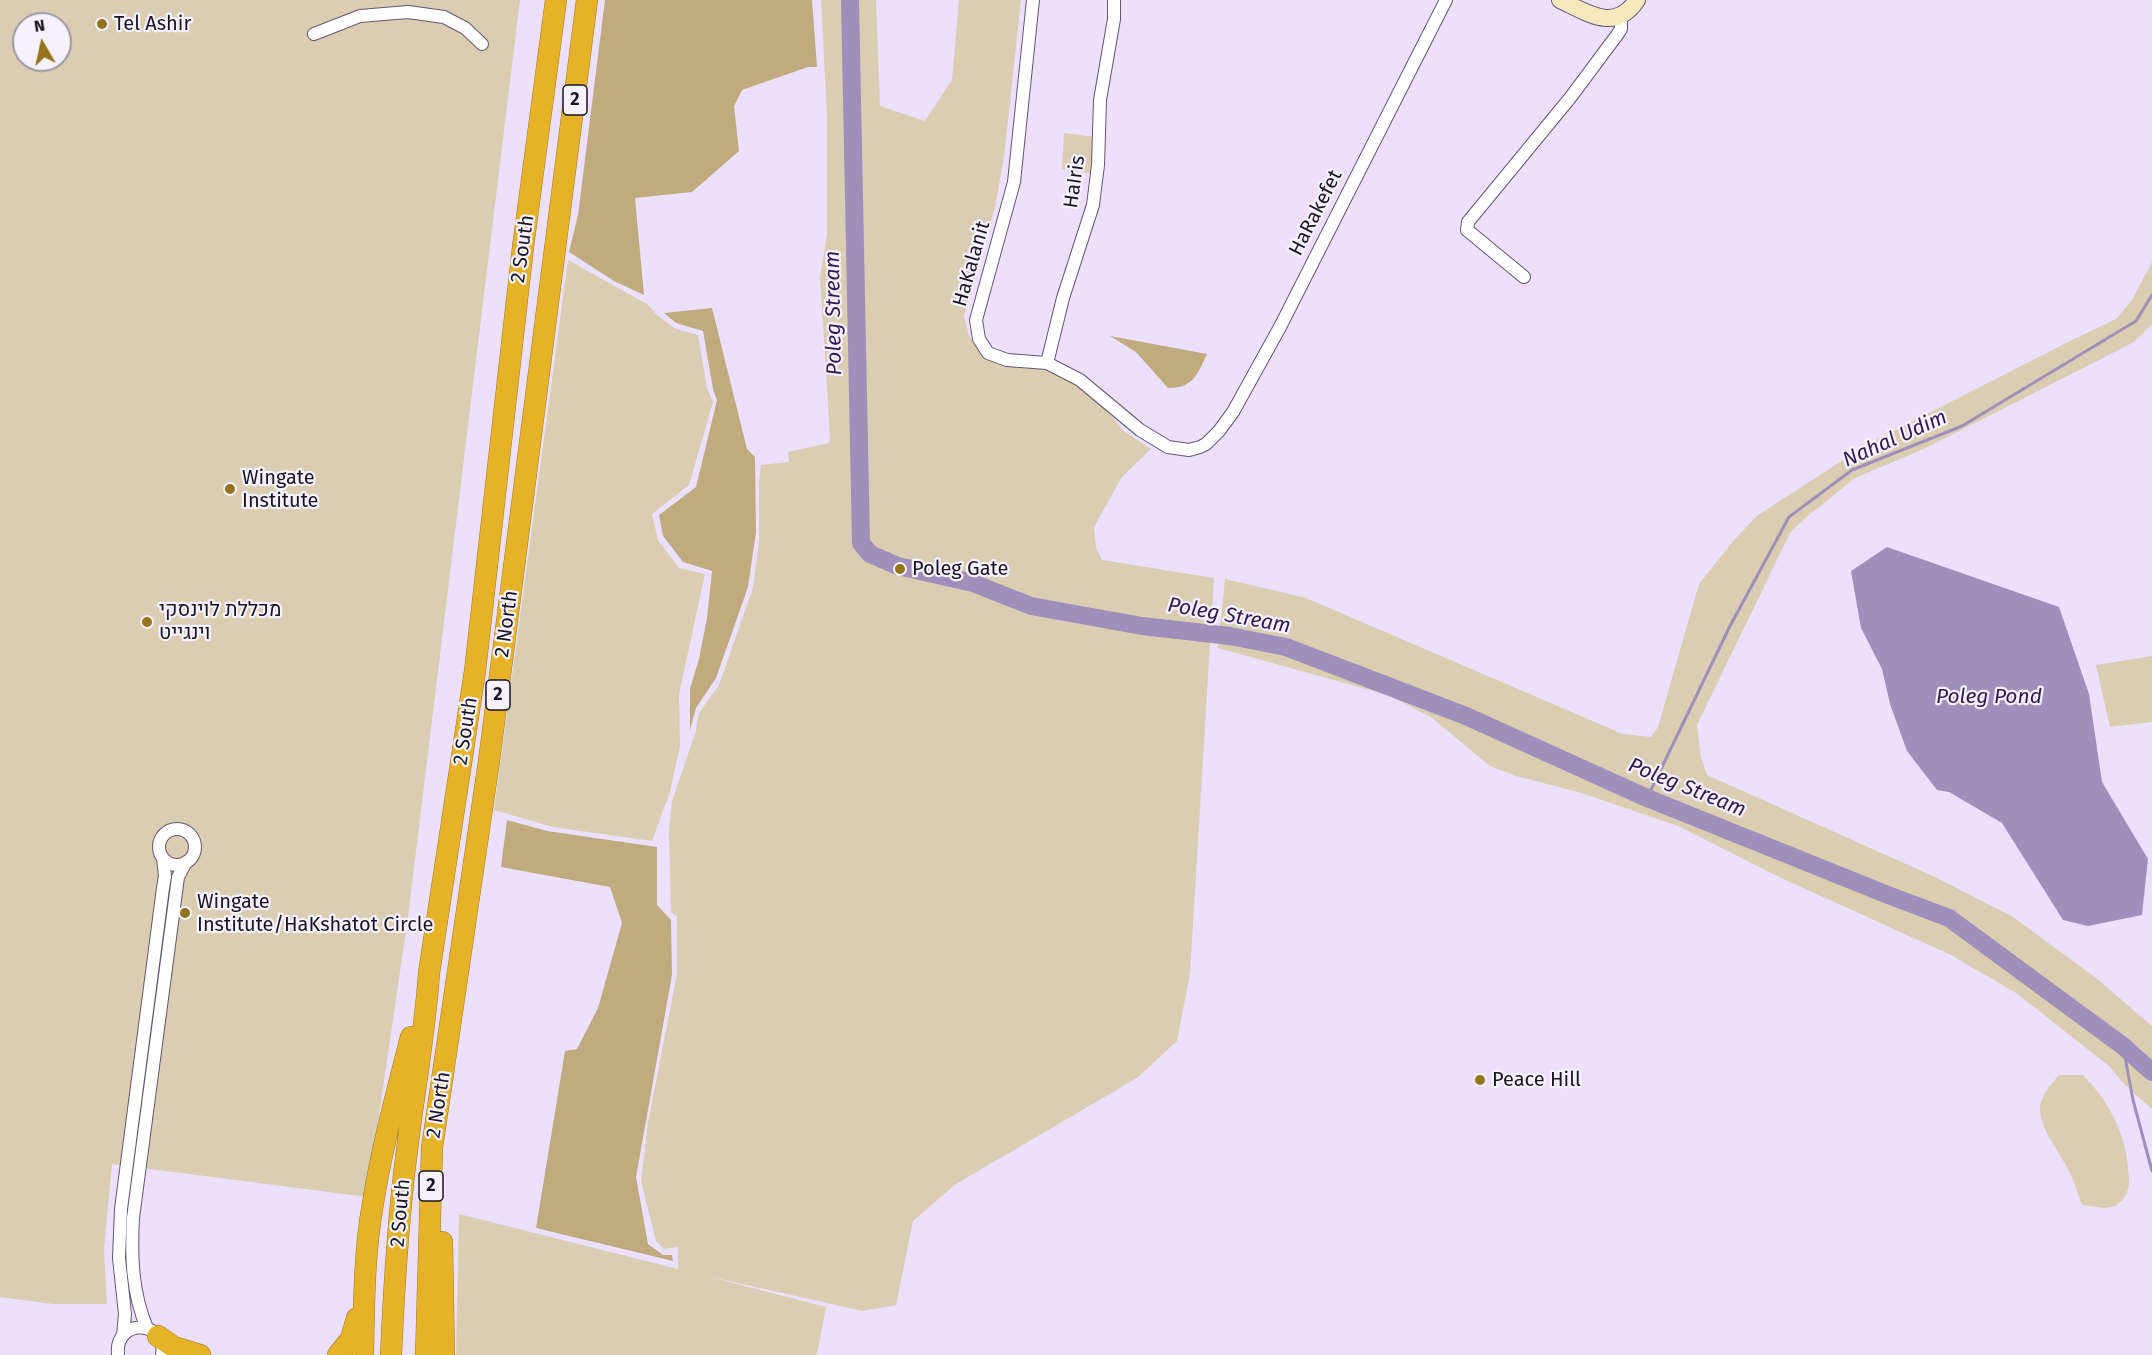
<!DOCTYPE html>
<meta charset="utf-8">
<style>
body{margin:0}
#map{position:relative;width:2152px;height:1355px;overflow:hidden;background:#ece0fe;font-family:"Fira Sans",sans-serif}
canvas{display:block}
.north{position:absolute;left:12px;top:12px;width:60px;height:60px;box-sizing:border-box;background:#f5f1fd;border:2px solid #9d99a5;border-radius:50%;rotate:351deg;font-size:16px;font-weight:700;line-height:24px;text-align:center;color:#1a1620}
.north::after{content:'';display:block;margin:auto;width:21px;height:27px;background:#94731b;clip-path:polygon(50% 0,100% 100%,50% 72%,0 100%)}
</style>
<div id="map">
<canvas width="2152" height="1355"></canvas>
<div class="north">N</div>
</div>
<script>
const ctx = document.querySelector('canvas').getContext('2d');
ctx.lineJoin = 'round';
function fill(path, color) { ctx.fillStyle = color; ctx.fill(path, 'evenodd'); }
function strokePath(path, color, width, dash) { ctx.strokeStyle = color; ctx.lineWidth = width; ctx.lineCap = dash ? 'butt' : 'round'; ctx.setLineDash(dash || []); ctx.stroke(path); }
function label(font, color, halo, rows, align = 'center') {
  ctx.font = font + ' "Fira Sans",Heebo,sans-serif'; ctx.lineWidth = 4.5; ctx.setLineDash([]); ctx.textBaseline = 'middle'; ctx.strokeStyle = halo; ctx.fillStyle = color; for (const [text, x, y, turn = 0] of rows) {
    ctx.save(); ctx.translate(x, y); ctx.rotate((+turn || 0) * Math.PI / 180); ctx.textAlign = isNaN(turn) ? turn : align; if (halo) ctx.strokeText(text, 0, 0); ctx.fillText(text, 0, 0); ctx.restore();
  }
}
const green = new Path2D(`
 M 0,0 L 520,0 L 408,917 L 367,1197 L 112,1164 L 104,1249 L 107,1304 L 53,1304 L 0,1297 ZM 24,24 L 60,24 L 60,60 L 24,60 Z
 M 821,0 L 876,0 L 880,106 L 925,121 L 952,80 L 959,0 L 1021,0 L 1004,157 L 995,207 L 964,315 L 969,336 L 981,352 L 1043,366 L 1072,380 L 1101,404 L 1124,431 L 1151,449 L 1122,477 L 1094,527 L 1096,547 L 1102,560 L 1214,578 L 1190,973 L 1177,1041 L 1137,1078 L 956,1184 L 913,1221 L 896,1305 L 863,1311 L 706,1276 L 826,1307 L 817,1355 L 456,1355 L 459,1214 L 678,1269 L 678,1247 L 664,1249 L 656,1241 L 641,1181 L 648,1123 L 677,974 L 677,916 L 671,912 L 669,830 L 672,801 L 695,734 L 699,713 L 719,685 L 753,588 L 759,541 L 759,484 L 761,465 L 789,462 L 788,452 L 829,443 L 830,437 L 820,277 L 827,235 L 827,116 Z
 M 1064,133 L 1095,137 L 1094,174 L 1062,169 Z
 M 568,260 L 647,304 L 657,315 L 676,329 L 698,335 L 707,388 L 713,402 L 689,485 L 652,514 L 658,540 L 679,568 L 705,574 L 679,694 L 680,746 L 670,792 L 652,841 L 553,827 L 494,810 Z
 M 2152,262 L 2152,324 L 2134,342 L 1926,448 L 1855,478 L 1803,520 L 1790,533 L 1697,725 L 1701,758 L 1707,775 L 1935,877 L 2013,917 L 2096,978 L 2152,1026 L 2152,1109 L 2126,1086 L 2109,1066 L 2016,993 L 1951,955 L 1779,877 L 1678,826 L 1578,792 L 1516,776 L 1490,766 L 1431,717 L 1388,695 L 1218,648 L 1225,579 L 1306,598 L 1623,734 L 1651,737 L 1658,727 L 1699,584 L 1734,540 L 1758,515 L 1868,444 L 2072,340 L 2116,319 L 2132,300 Z
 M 2152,656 L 2152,722 L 2110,727 L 2096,665 Z
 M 2059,1075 L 2083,1075 C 2108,1100 2126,1134 2128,1169 C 2129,1176 2130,1185 2127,1192 C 2126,1197 2120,1202 2116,1206 L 2104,1208 L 2082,1205 C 2077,1190 2072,1175 2064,1162 C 2055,1146 2042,1130 2040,1111 C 2039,1097 2051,1085 2059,1075 Z`);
const forest = new Path2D(`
 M 605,0 L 812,0 L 817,67 L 808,67 L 742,90 L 734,106 L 739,151 L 692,192 L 635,198 L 644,295 L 614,281 L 569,252 L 578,215 Z
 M 712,308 L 747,449 L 755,457 L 756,532 L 748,587 L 716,678 L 696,708 L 690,730 L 690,689 L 699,659 L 707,618 L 712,571 L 683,562 L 663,536 L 659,515 L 696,487 L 717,400 L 713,389 L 703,331 L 676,323 L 664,313 Z
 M 1110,336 L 1207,354 C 1197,375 1193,388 1168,388 L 1136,352 Z
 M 507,820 L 547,831 L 657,847 L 657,905 L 671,920 L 672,975 L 636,1177 L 648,1244 L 663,1255 L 672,1255 L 673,1261 L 536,1228 L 565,1051 L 577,1049 L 598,1008 L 622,923 L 610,887 L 501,867 Z`);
const water = new Path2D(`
 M 1887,547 L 2059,607 L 2089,694 L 2102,782 L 2148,859 L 2142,915 L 2088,926 L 2063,920 L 2002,823 L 1949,792 L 1937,790 L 1907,751 L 1890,704 L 1882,669 L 1861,628 L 1851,571 Z`);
const stream = new Path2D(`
 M 1647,798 L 1730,626 L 1789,517 L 1852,470 L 1962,426 L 2136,321 L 2152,295
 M 2123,1046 L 2133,1100 L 2152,1171`);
const river = new Path2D(`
 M 850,0 L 861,543 L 870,554 L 898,566 L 973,583 L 1031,606 L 1142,626 L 1230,636 L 1286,647 L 1466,716 L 1647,798 L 1888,895 L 1949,918 L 2123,1046 L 2152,1072`);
const street = new Path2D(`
 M 1033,0 L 1014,182 L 976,320 L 979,339 L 988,353 L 1007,360 L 1047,363 L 1080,380 L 1140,430 L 1168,447 L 1189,450 L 1200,447 L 1206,444 L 1219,431 L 1233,412 L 1280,327 L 1446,0
 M 314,34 L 360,16 L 408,12 L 444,17 L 465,28 L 482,44
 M 1524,277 L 1467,230 L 1468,222 L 1570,98 L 1617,35 L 1621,29 L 1621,17
 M 1047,363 L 1063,298 L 1093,205 L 1098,165 L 1100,100 L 1114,19 L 1114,0
 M159 847a18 18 0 1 1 36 0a18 18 0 1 1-36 0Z
 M 147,1328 C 132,1293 131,1256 133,1218 L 178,877 L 186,862
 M 123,1335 L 125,1314 L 119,1258 L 121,1209 L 163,888 L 165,876 L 163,858
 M 118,1355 C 114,1317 168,1320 162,1355`);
const secondary = new Path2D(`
 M 1560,0 C 1588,13 1615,33 1637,0`);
const highway = new Path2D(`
 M 442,1242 L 444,1355
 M 158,1336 L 174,1347 L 200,1355
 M 338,1355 L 351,1339 L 357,1318
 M 363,1355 C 364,1305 364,1253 373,1203 C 382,1147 397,1092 411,1037
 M 391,1355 C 394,1287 398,1218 407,1150 C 414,1091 425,1033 429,973 L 475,671 L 523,247 L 556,0
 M 426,1355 L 432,1148 L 489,761 L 587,0`);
const markers = [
 [102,24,6,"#94731b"],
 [230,489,6,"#94731b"],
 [900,569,6,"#94731b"],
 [147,622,6,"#94731b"],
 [185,913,6,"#94731b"],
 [1480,1080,6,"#94731b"]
];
const shields = [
 [575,100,24],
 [498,695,24],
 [431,1186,24]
];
const shieldNames = [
 ["2",575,100],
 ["2",498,695],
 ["2",431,1186]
];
const poiNames = [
 ["Tel Ashir",114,24],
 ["Wingate",242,478],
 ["Institute",242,501],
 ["Poleg Gate",912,569],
 ["מכללת לוינסקי",159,610],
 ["וינגייט",159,633],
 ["Wingate",197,902],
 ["Institute/HaKshatot Circle",197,925],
 ["Peace Hill",1492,1080]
];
const streetNames = [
 ["HaIris",1075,182,-82],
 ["HaRakefet",1316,213,-63],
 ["2 South",523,249,-82],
 ["HaKalanit",972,264,-74],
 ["2 North",507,624,-82],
 ["2 South",466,731,-81],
 ["2 North",439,1105,-81],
 ["2 South",401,1213,-85]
];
const waterNames = [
 ["Poleg Stream",834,313,-91],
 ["Nahal Udim",1895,439,-24],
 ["Poleg Stream",1229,616,10],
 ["Poleg Pond",1989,697],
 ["Poleg Stream",1687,788,22]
];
fill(green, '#dacdb1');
fill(forest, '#bfab7d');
fill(water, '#a18fbb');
strokePath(stream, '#a18fbb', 3);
strokePath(river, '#a18fbb', 18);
strokePath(street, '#625871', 14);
strokePath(secondary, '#625871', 18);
strokePath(highway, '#9e7b25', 22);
strokePath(street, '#fff', 12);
strokePath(secondary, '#f7e8be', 16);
strokePath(highway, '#e5b228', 21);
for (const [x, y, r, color] of markers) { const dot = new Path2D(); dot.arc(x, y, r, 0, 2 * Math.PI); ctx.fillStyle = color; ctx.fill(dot); strokePath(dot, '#f5f1fd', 2); }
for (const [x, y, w] of shields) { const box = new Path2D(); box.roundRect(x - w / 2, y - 15, w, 30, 4.5); ctx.fillStyle = '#f5f1fd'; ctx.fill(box); strokePath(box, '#1a1620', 1.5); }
label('bold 18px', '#1a1620', null, shieldNames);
label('20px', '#1a1620', '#f5f1fd', poiNames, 'left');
label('20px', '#1a1620', '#f5f1fd', streetNames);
label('italic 21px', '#34194f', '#f5f1fd', waterNames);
</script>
